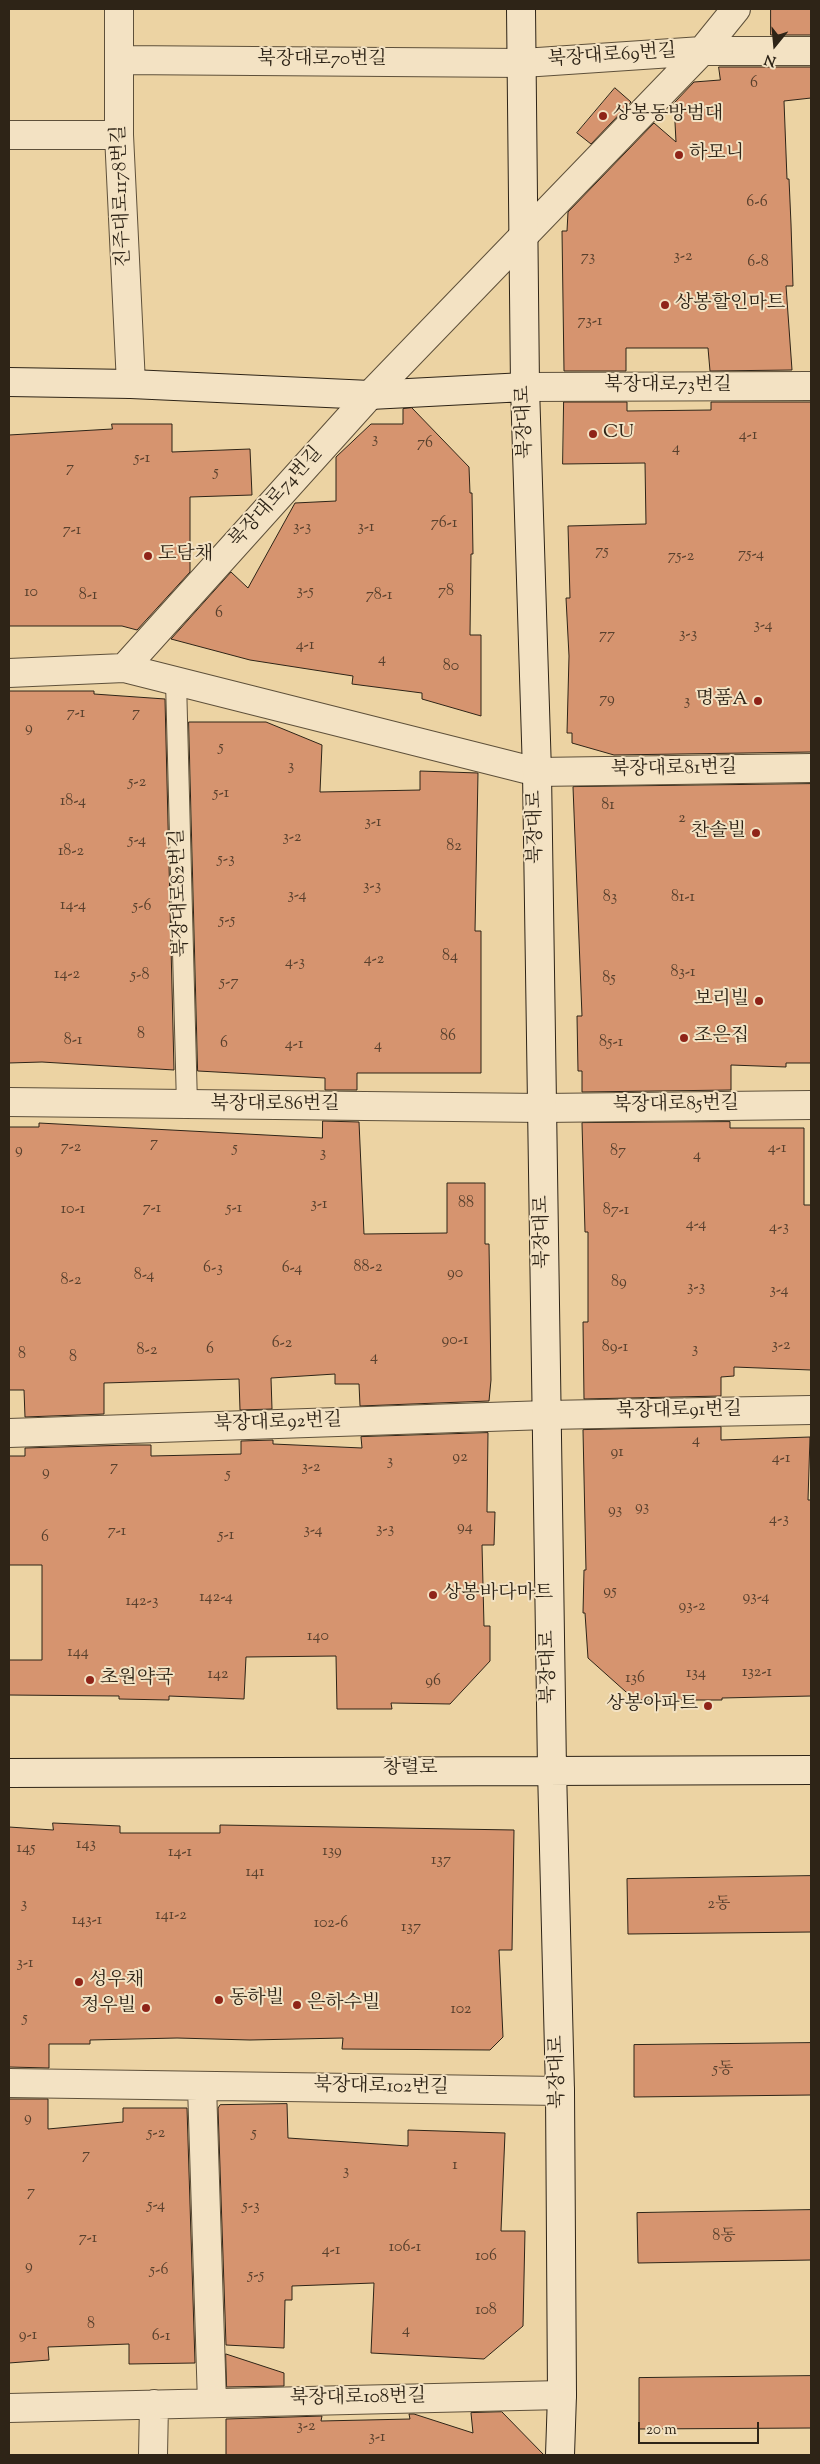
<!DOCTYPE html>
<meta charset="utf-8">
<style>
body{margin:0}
#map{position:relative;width:820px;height:2464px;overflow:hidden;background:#ecd3a3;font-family:"Sorts Mill Goudy",serif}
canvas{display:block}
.frame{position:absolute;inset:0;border:10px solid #2e2417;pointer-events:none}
.north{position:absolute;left:750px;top:20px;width:50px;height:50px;-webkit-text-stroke:4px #f3e2c3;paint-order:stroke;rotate:197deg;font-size:14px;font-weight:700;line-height:20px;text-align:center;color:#2e2417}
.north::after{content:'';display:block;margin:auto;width:18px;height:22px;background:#2e2417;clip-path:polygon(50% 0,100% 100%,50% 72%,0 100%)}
.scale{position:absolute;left:638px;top:2422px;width:121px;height:22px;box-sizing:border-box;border:2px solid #2e2417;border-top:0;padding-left:6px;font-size:15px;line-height:18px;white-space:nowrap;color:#2e2417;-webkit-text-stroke:4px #f3e2c3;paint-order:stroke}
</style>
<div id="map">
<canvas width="820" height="2464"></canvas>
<div class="frame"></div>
<div class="north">N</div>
<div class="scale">20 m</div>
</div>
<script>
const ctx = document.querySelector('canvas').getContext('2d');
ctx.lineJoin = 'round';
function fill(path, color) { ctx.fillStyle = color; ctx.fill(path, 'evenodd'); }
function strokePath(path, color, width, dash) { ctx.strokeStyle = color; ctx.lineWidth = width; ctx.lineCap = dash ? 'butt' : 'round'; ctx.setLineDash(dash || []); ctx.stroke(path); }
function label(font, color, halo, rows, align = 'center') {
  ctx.font = font + ' "Sorts Mill Goudy","Noto Serif KR",serif'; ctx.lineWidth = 4; ctx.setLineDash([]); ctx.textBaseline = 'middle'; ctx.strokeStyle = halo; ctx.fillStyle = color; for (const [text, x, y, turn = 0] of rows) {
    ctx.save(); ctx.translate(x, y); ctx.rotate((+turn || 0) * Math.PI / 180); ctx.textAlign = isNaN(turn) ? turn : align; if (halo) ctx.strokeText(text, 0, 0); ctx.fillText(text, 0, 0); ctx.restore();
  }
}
const building = new Path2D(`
 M 771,9 L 811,9 L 811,35 L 771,35 Z
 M 719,67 L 811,67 L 811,98 L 784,101 L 787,179 L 789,179 L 791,224 L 793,286 L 786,286 L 792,370 L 710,371 L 708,348 L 626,348 L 626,371 L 564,371 L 562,231 L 567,231 L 568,212 L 654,123 L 676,142 L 674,103 L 694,82 L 720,80 Z
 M 615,88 L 631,102 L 591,144 L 577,133 Z
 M 564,402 L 627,402 L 627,411 L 711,410 L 711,402 L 811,402 L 811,752 L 614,755 L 572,743 L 572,733 L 567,733 L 569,656 L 566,598 L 570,598 L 568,526 L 646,524 L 645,463 L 563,464 Z
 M 412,408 L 469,467 L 470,493 L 472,493 L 473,554 L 471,554 L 470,635 L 481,635 L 481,716 L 422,699 L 422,693 L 352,684 L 353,676 L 250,660 L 171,639 L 231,572 L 248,588 L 295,503 L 336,501 L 336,457 L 371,424 L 403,424 L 403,409 Z
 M 112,424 L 172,424 L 172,452 L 250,449 L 252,495 L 190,497 L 190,572 L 137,630 L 122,626 L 9,626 L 9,435 L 112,429 Z
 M 9,691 L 94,691 L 94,694 L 165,699 L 174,1070 L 42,1062 L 9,1063 Z
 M 189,722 L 266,722 L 322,745 L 320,792 L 420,790 L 420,771 L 478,773 L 475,931 L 481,931 L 481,1073 L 357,1073 L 357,1090 L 325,1090 L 325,1078 L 198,1071 Z
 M 811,784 L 811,1063 L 786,1063 L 786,1067 L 731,1065 L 731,1090 L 582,1092 L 582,1071 L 578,1071 L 577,1016 L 582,1016 L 573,787 Z
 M 323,1121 L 359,1122 L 364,1234 L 447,1233 L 447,1183 L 485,1183 L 485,1244 L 489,1244 L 491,1380 L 489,1401 L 360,1406 L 359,1384 L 335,1384 L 335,1374 L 271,1378 L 272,1409 L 240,1410 L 239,1379 L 104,1383 L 104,1414 L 25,1417 L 24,1390 L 9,1390 L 9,1127 L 39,1127 L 39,1123 L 322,1138 Z
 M 730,1122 L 730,1128 L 804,1128 L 804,1205 L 811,1205 L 811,1370 L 734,1367 L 734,1376 L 721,1377 L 721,1396 L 584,1399 L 583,1322 L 588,1322 L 588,1232 L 585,1232 L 582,1123 Z
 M 721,1427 L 721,1440 L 810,1437 L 808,1500 L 811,1500 L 811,1696 L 722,1698 L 722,1700 L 635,1700 L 588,1658 L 585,1613 L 583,1613 L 584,1570 L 586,1570 L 583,1430 Z
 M 488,1433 L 487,1512 L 495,1512 L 494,1545 L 482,1545 L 484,1626 L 490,1626 L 490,1661 L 450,1704 L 391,1703 L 392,1709 L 337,1709 L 336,1656 L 246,1657 L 244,1699 L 169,1696 L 169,1700 L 119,1699 L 119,1696 L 9,1695 L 9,1660 L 42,1660 L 42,1565 L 9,1565 L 9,1456 L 25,1456 L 25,1448 L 131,1445 L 151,1445 L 151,1456 L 241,1454 L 241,1441 L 273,1440 L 273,1444 L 362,1448 L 361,1437 Z
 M 53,1823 L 120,1826 L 120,1833 L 220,1833 L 220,1825 L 514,1830 L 512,1950 L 499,1950 L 503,2037 L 490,2050 L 342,2049 L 343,2038 L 250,2040 L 177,2038 L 90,2040 L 90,2044 L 49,2044 L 49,2068 L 9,2067 L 9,1827 L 53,1830 Z
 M 811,1876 L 811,1932 L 628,1934 L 627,1879 Z
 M 811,2043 L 811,2095 L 634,2097 L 634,2045 Z
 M 9,2099 L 48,2099 L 48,2129 L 123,2122 L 123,2108 L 187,2108 L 195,2363 L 129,2364 L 129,2344 L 48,2347 L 49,2360 L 9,2363 Z
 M 287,2104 L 288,2138 L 408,2146 L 408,2130 L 505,2133 L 501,2231 L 525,2231 L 523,2326 L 484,2359 L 371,2353 L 374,2283 L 292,2286 L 292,2300 L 285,2300 L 284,2348 L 226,2345 L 218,2108 L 220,2105 Z
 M 811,2210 L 811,2260 L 638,2263 L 637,2213 Z
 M 226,2354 L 284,2373 L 284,2386 L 227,2387 Z
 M 811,2376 L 811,2428 L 639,2429 L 639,2378 Z
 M 502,2412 L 544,2455 L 226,2455 L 226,2419 L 322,2416 L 321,2421 L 410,2419 L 409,2414 L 414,2414 L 473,2433 L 471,2413 Z`);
const lane = new Path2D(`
 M 176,681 L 187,1105`);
const street = new Path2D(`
 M 119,9 L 119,135 L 131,384
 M 120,60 L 523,63 L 702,51 L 811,51
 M 9,135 L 119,135
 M 525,387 L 811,386
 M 124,668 L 370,395 L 702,51 L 736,9
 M 9,673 L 124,668 L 537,772 L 811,768
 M 9,1102 L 542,1108 L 811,1105
 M 9,1433 L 547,1415 L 811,1410
 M 9,2083 L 560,2091
 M 202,2086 L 212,2403
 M 9,2408 L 562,2395
 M 153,2455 L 154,2404`);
const secondary = new Path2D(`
 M 521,9 L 525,387 L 537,772 L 552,1769 L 560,2091 L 562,2395 L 560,2455
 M 9,382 L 131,384 L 370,395 L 525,387
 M 9,1773 L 811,1770`);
const markers = [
 [603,116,5,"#8f2418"],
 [679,155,5,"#8f2418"],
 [665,305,5,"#8f2418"],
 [593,434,5,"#8f2418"],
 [148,556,5,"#8f2418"],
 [758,701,5,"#8f2418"],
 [756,833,5,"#8f2418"],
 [759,1001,5,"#8f2418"],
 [684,1038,5,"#8f2418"],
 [433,1595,5,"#8f2418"],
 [90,1680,5,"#8f2418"],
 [708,1706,5,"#8f2418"],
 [79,1982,5,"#8f2418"],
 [219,2000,5,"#8f2418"],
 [297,2005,5,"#8f2418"],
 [146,2008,5,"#8f2418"]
];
const numberNames = [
 ["6",754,84],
 ["6-6",757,203],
 ["3-2",683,257],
 ["73",588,258],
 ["6-8",758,263],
 ["73-1",590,322],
 ["4-1",748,436],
 ["3",375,440],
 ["76",425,444],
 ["4",676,449],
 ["5-1",142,459],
 ["7",70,469],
 ["5",216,473],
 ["76-1",444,524],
 ["3-3",302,528],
 ["3-1",366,528],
 ["7-1",72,531],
 ["75",602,552],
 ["75-4",751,555],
 ["75-2",681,557],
 ["3-5",305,592],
 ["78",446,592],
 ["10",31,593],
 ["8-1",88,596],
 ["78-1",379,596],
 ["6",219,614],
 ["3-4",763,626],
 ["3-3",688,635],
 ["77",607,636],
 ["4-1",305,646],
 ["4",382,660],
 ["80",451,667],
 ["79",607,700],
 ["3",687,702],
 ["7-1",76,714],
 ["7",136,714],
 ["9",29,729],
 ["5",221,748],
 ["3",291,767],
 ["5-2",137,783],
 ["5-1",221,794],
 ["18-4",73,802],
 ["81",608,806],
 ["2",682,819],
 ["3-1",373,823],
 ["3-2",292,838],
 ["5-4",137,841],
 ["82",454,847],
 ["18-2",71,852],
 ["5-3",226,860],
 ["3-3",372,887],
 ["3-4",297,896],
 ["83",610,898],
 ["81-1",683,898],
 ["14-4",73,906],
 ["5-6",142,907],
 ["5-5",227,921],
 ["84",450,957],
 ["4-2",374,960],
 ["4-3",295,963],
 ["83-1",683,973],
 ["14-2",67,975],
 ["5-8",140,976],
 ["85",609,979],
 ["5-7",229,983],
 ["8",141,1035],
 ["86",448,1037],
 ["8-1",73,1041],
 ["85-1",611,1043],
 ["6",224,1044],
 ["4-1",294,1045],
 ["4",378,1046],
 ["7",154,1144],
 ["7-2",71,1148],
 ["5",235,1149],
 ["4-1",777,1149],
 ["9",19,1151],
 ["87",618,1152],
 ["3",323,1154],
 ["4",697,1156],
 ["88",466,1204],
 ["3-1",319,1205],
 ["7-1",152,1209],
 ["5-1",234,1209],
 ["10-1",73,1210],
 ["87-1",616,1211],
 ["4-4",696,1225],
 ["4-3",779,1228],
 ["88-2",368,1268],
 ["6-3",213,1269],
 ["6-4",292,1269],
 ["90",455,1274],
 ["8-4",144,1276],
 ["8-2",71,1281],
 ["89",619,1283],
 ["3-3",696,1288],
 ["3-4",779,1291],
 ["90-1",455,1341],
 ["6-2",282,1344],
 ["3-2",781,1346],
 ["89-1",615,1348],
 ["6",210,1350],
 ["3",695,1350],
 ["8-2",147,1351],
 ["8",22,1355],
 ["8",73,1358],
 ["4",374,1358],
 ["4",696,1441],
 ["91",617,1453],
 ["92",460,1458],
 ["4-1",781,1459],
 ["3",390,1462],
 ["7",114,1468],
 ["3-2",311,1468],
 ["9",46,1473],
 ["5",228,1475],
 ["93",642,1508],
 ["93",615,1511],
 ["4-3",779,1520],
 ["94",465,1528],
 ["3-3",385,1530],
 ["3-4",313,1531],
 ["7-1",117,1532],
 ["5-1",226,1536],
 ["6",45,1538],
 ["95",610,1592],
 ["142-4",216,1598],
 ["93-4",756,1598],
 ["142-3",142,1602],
 ["93-2",692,1607],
 ["140",318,1637],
 ["144",78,1653],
 ["132-1",757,1673],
 ["134",696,1674],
 ["142",218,1675],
 ["136",635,1679],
 ["96",433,1682],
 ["143",86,1845],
 ["145",26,1849],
 ["139",332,1852],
 ["14-1",180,1853],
 ["137",441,1861],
 ["141",255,1873],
 ["3",24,1905],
 ["2동",719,1905],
 ["141-2",171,1916],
 ["143-1",87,1921],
 ["102-6",331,1924],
 ["137",411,1928],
 ["3-1",25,1964],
 ["102",461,2010],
 ["5",25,2019],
 ["5동",723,2070],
 ["9",28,2119],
 ["5-2",156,2134],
 ["5",254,2134],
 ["7",86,2156],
 ["1",455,2166],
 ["3",346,2172],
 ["7",31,2193],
 ["5-4",156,2206],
 ["5-3",251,2207],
 ["8동",724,2237],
 ["7-1",88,2239],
 ["106-1",405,2248],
 ["4-1",331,2251],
 ["106",486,2257],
 ["9",29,2267],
 ["5-6",159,2271],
 ["5-5",256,2276],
 ["108",486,2311],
 ["8",91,2325],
 ["4",406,2331],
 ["9-1",28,2336],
 ["6-1",161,2337],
 ["3-2",306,2427],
 ["3-1",377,2438]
];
const streetNames = [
 ["북장대로69번길",612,57,-4],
 ["북장대로70번길",322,61],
 ["진주대로1178번길",123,196,-92],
 ["북장대로73번길",668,387],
 ["북장대로",526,422,-92],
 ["북장대로74번길",277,498,-48],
 ["북장대로81번길",674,770,-1],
 ["북장대로",537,827,-91],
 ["북장대로82번길",181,893,-92],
 ["북장대로86번길",275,1106],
 ["북장대로85번길",676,1106,-1],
 ["북장대로",544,1232,-91],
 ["북장대로91번길",679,1412,-1],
 ["북장대로92번길",278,1424,-2],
 ["북장대로",550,1667,-91],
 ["창렬로",410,1770],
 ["북장대로",559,2072,-91],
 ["북장대로102번길",381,2088,1],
 ["북장대로108번길",358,2399,-1]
];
const poiNames = [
 ["상봉동방범대",613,116],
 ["하모니",689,155],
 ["상봉할인마트",675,305],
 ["CU",603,434],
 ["도담채",158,556],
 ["명품A",748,701,"right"],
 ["찬솔빌",746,833,"right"],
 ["보리빌",749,1001,"right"],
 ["조은집",694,1038],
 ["상봉바다마트",443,1595],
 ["초원약국",100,1680],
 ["상봉아파트",698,1706,"right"],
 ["성우채",89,1982],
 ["동하빌",229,2000],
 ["은하수빌",307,2005],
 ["정우빌",136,2008,"right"]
];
fill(building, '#d6946f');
strokePath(building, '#2e2417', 1);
strokePath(lane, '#5e503a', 22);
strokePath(street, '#5e503a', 30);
strokePath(secondary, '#2e2417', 30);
strokePath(lane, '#f3e2c3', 20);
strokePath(street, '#f3e2c3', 28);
strokePath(secondary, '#f3e2c3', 28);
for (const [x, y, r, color] of markers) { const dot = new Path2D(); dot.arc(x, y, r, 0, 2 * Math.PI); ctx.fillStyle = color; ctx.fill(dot); strokePath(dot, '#f3e2c3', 2); }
label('16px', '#58402d', null, numberNames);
label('19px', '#2e2417', '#f3e2c3', streetNames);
label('19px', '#2e2417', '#f3e2c3', poiNames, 'left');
</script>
